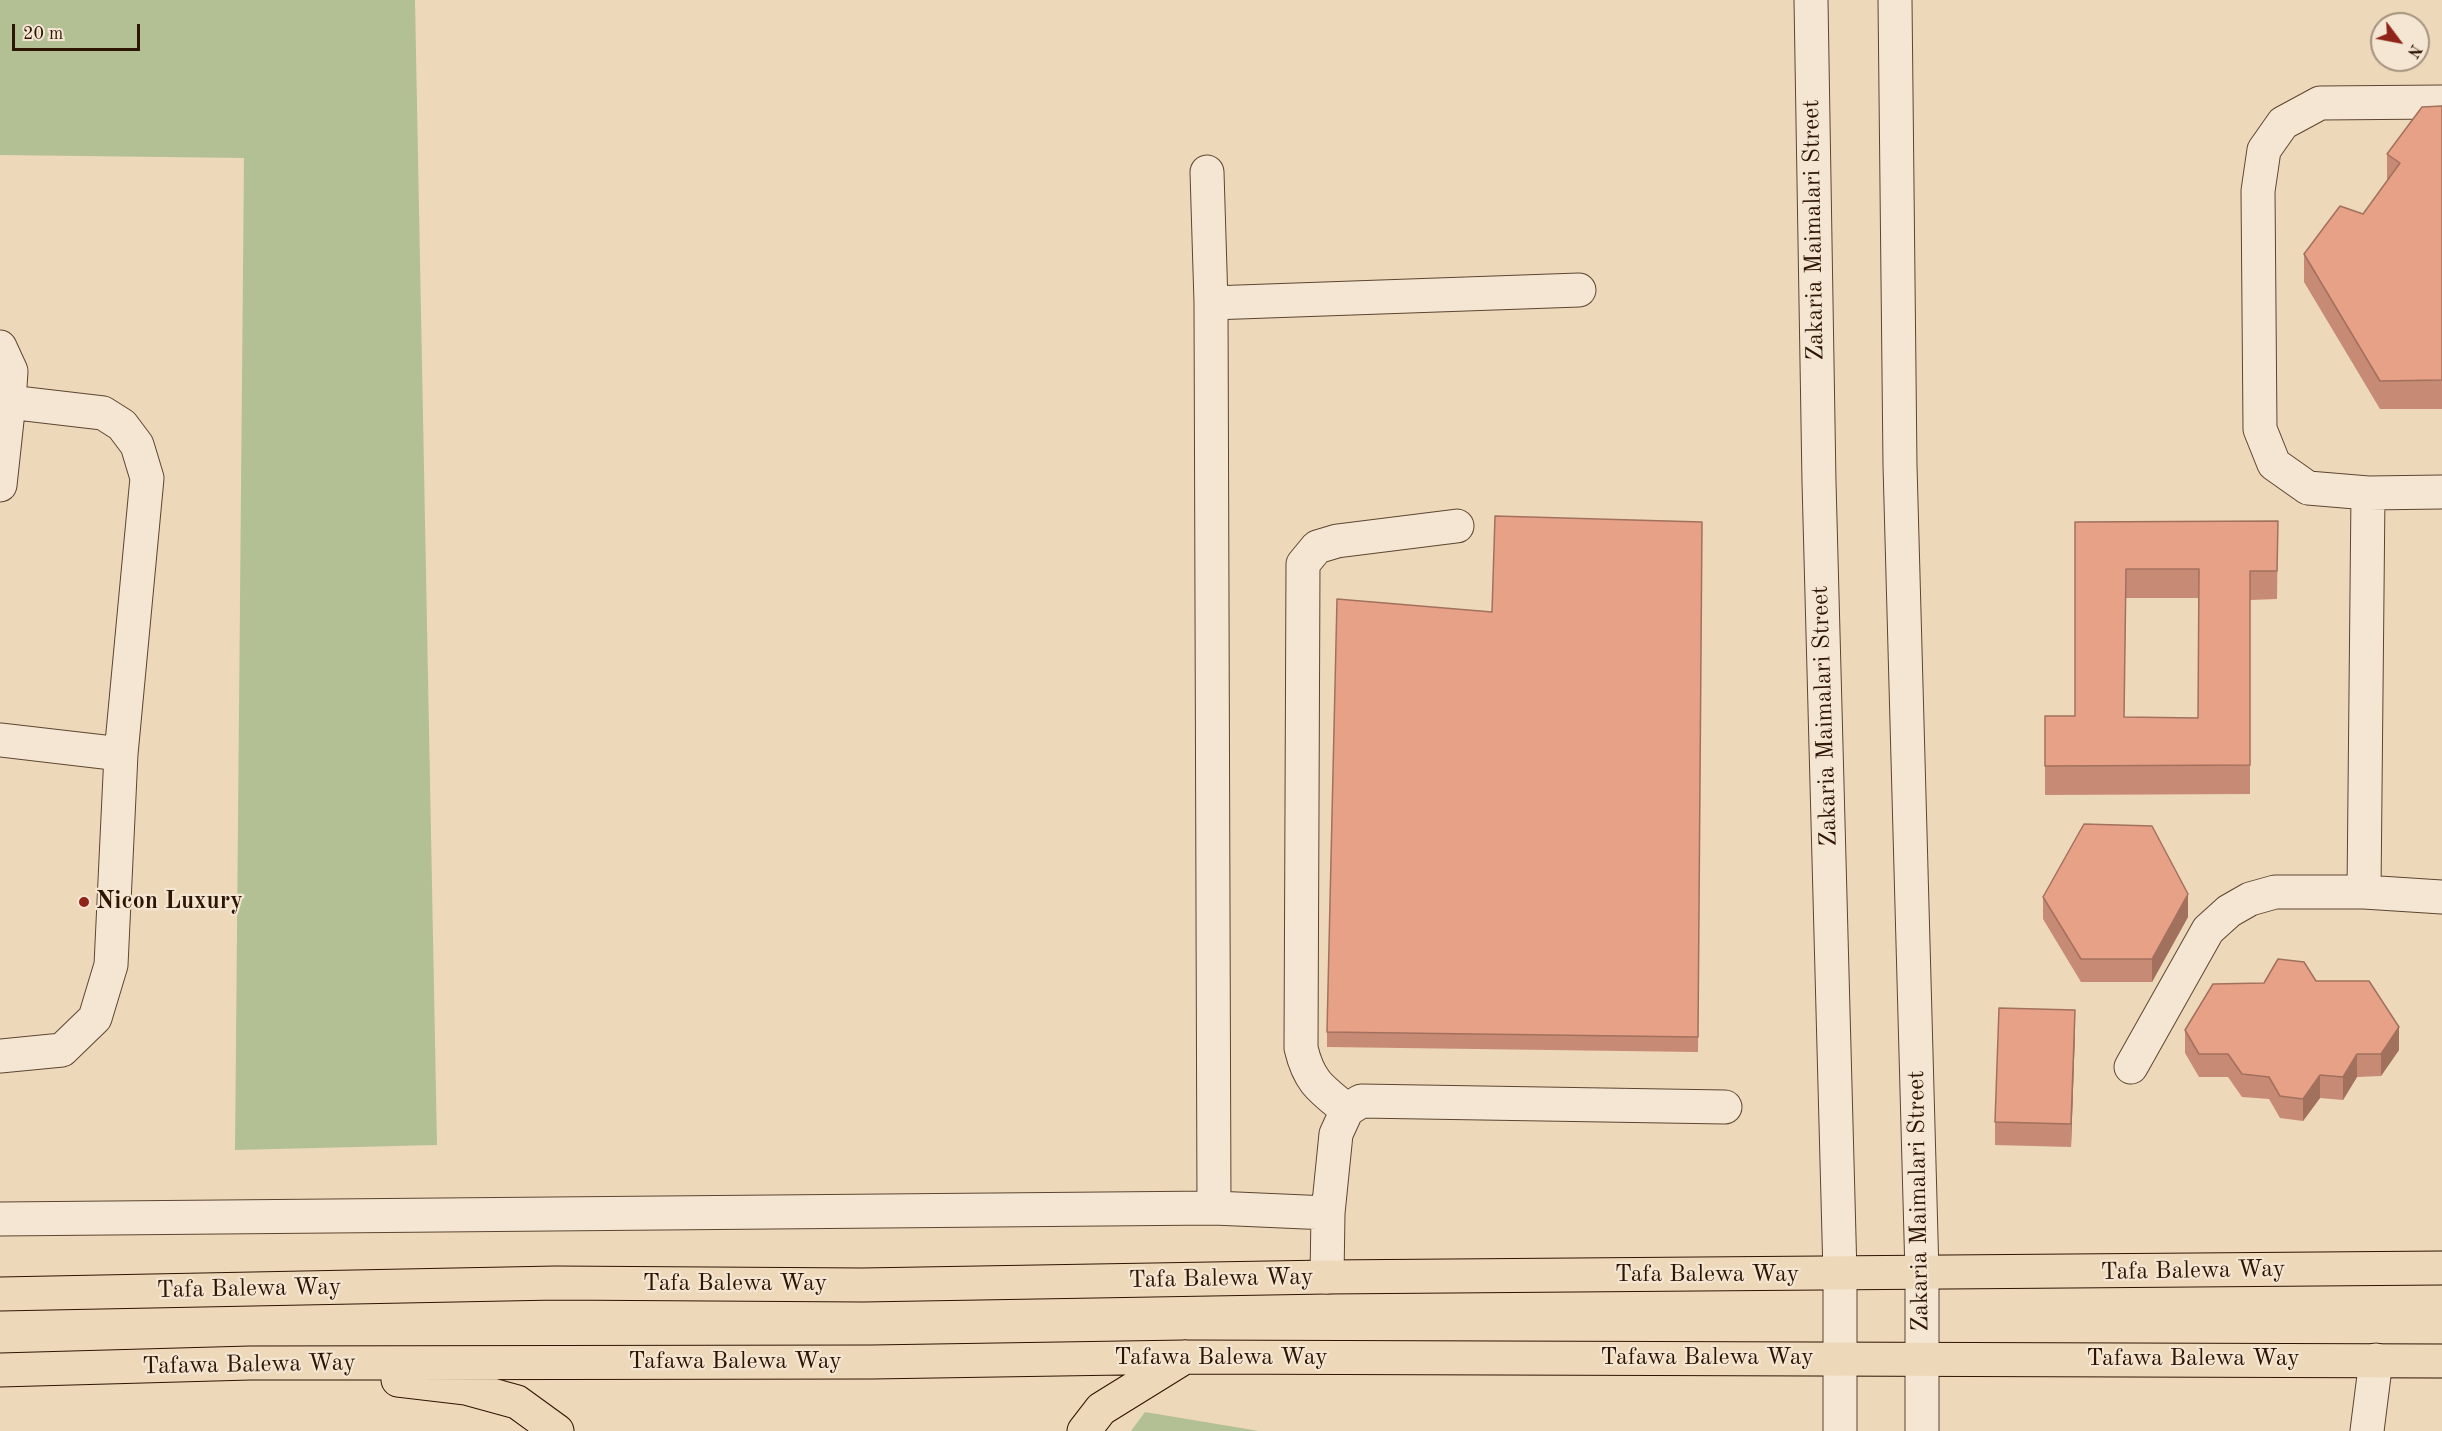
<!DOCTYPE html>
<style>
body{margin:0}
#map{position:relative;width:2442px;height:1431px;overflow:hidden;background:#eed8ba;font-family:"Old Standard TT",serif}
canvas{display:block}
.north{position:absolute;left:2370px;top:12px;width:60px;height:60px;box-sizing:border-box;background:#f4e6d2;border:2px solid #a4927f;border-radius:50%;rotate:122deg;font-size:16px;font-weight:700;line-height:24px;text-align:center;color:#2d1403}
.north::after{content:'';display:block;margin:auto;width:21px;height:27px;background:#8f2418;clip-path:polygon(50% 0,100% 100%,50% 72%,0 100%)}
.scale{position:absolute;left:12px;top:24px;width:128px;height:27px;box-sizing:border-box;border:3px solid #2d1403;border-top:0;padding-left:8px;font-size:18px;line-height:21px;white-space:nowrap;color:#2d1403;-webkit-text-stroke:4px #f4e6d2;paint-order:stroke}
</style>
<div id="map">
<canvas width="2442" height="1431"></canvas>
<div class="north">N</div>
<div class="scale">20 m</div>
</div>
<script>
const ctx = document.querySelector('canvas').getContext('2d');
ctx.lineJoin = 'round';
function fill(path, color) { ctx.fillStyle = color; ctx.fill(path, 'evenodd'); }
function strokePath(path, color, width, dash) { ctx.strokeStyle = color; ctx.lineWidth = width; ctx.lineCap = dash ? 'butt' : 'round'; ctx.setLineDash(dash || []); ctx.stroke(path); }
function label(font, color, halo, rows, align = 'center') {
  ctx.font = font + ' "Old Standard TT",serif'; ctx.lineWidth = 4.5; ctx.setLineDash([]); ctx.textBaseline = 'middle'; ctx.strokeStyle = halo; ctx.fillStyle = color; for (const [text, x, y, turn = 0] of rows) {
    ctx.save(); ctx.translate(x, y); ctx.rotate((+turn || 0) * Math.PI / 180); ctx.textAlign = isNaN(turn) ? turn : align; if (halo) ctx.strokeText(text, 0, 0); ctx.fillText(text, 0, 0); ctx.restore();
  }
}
const green = new Path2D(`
 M 0,0 L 415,0 L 437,1145 L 235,1150 L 244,158 L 0,155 Z
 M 1145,1412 L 1259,1431 L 1131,1431 Z`);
const minor = new Path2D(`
 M 1811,0 L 1819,482 L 1840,1274 L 1840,1431
 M 1895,0 L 1900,465 L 1922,1273 L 1922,1431
 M 2442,102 L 2320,103 L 2283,123 L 2264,150 L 2258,191 L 2260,429 L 2274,464 L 2308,488 L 2368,493 L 2442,492
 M 1207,172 L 1211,303 L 1214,1208 L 1328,1213 L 1327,1277
 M 1211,303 L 1579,290
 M 0,347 L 11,371 L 9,402 L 103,413 L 122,425 L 137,445 L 147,478 L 121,754 L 111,965 L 95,1018 L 62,1050 L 0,1056
 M 0,485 L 9,402
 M 2368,493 L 2364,892 L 2442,897
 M 0,740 L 121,754
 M 2131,1067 L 2208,930 L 2229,911 L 2250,899 L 2275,892 L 2364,892
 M 1347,1110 C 1321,1089 1309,1082 1301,1048 L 1303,564 L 1317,547 L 1337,541 L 1457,526
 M 1328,1213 L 1336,1134 L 1347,1110 L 1361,1101 L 1725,1107
 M 0,1219 L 1214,1208
 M 2367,1431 L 2376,1360`);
const major = new Path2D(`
 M 0,1294 L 556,1283 L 863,1285 L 1327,1277 L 2442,1268
 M 0,1370 L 250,1363 L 872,1362 L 1185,1357 L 2442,1361
 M 398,1380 L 466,1388 L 517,1402 L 557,1431
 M 1084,1431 L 1101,1409 L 1185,1357`);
const wall = new Path2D(`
 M 2442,106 L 2442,409 L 2380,409 L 2304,282 L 2304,254 L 2363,214 L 2387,181 L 2387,154 Z
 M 2278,521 L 2277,599 L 2250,600 L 2250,794 L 2045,795 L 2045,716 L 2075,716 L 2075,522 ZM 2126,598 L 2199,598 L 2198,718 L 2124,717 Z
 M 1702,522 L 1698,1052 L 1327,1047 L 1327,1032 L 1492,612 Z
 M 2043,897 L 2188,917 L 2152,982 L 2081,982 L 2043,919 Z
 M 2316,981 L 2399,1050 L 2381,1076 L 2357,1077 L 2343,1100 L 2320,1098 L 2303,1121 L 2280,1118 L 2269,1099 L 2242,1097 L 2228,1077 L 2199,1077 L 2185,1053 L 2185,1030 Z
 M 2075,1032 L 2071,1147 L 1995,1145 L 1995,1122 Z`);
const shadedWall = new Path2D(`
 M 2188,894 L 2188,917 L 2152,982 L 2152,959 Z
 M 2075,1010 L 2075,1032 L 2071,1147 L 2071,1124 Z
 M 2399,1027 L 2399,1050 L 2381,1076 L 2381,1054 Z
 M 2357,1054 L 2357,1077 L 2343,1100 L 2343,1077 Z
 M 2320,1075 L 2320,1098 L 2303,1121 L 2303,1099 Z`);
const building = new Path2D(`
 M 2442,106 L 2442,380 L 2380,381 L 2304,254 L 2340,206 L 2363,214 L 2400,163 L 2387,154 L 2422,107 Z
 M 1495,516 L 1702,522 L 1698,1037 L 1327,1032 L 1337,599 L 1492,612 Z
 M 2278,521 L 2277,571 L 2250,571 L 2250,765 L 2045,766 L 2045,716 L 2075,716 L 2075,522 ZM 2126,569 L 2199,569 L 2198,718 L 2124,717 Z
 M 2084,824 L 2152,826 L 2188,894 L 2152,959 L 2081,959 L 2043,897 Z
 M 2278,959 L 2304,962 L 2316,981 L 2369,981 L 2399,1027 L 2381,1054 L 2357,1054 L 2343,1077 L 2320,1075 L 2303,1099 L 2280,1096 L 2269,1077 L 2242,1074 L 2228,1054 L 2199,1054 L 2185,1030 L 2213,984 L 2264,983 Z
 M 1999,1008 L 2075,1010 L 2071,1124 L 1995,1122 Z`);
const markers = [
 [84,902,6,"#8f2418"]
];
const streetNames = [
 ["Zakaria Maimalari Street",1814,230,-91],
 ["Zakaria Maimalari Street",1825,716,-92],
 ["Zakaria Maimalari Street",1919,1201,-91],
 ["Tafa Balewa Way",2193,1271,-1],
 ["Tafa Balewa Way",1707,1275],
 ["Tafa Balewa Way",1221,1279,-1],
 ["Tafa Balewa Way",735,1284],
 ["Tafa Balewa Way",249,1289,-1],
 ["Tafawa Balewa Way",1221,1358],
 ["Tafawa Balewa Way",1707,1358],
 ["Tafawa Balewa Way",2193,1359],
 ["Tafawa Balewa Way",735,1362],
 ["Tafawa Balewa Way",249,1365,-1]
];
const poiNames = [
 ["Nicon Luxury",96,902]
];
fill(green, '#b3c094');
strokePath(minor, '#5d4531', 35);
strokePath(major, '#2d1403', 35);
strokePath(minor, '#f4e6d2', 33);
strokePath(major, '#eed8ba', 33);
fill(wall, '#c78a74');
fill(shadedWall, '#a2715e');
fill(building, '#e7a187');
strokePath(building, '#a2715e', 1.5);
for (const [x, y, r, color] of markers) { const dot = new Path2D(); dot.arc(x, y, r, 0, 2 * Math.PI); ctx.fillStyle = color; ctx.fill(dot); strokePath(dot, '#f4e6d2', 2); }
label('24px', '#2d1403', '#f4e6d2', streetNames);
label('bold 24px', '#2d1403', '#f4e6d2', poiNames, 'left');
</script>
